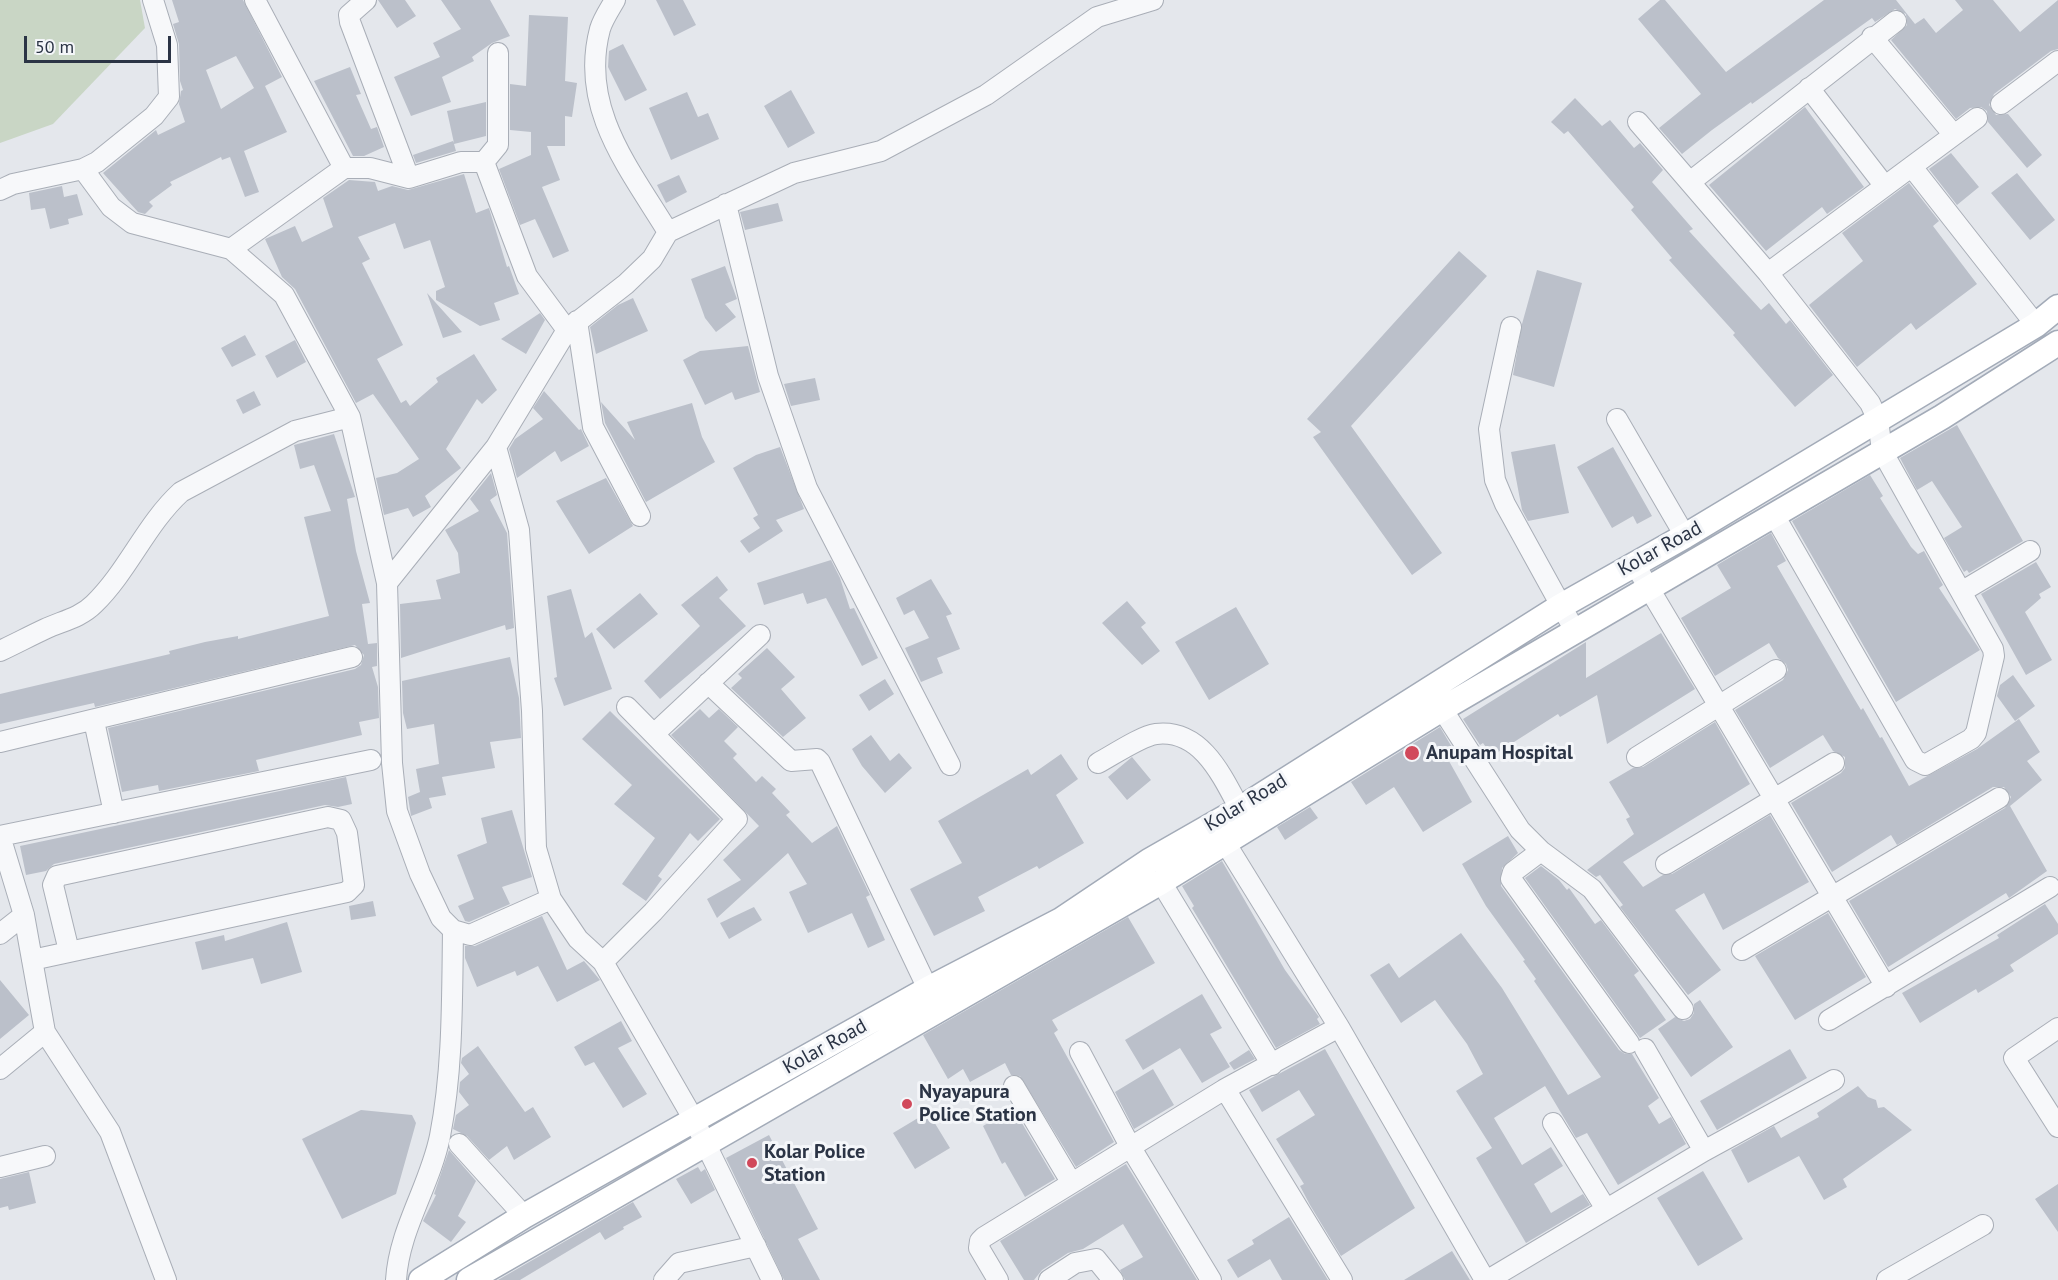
<!DOCTYPE html>
<style>
body{margin:0}
#map{position:relative;width:2058px;height:1280px;overflow:hidden;background:#e4e7ec;font-family:"PT Sans",sans-serif}
canvas{display:block}
.scale{position:absolute;left:24px;top:36px;width:147px;height:27px;box-sizing:border-box;border:3px solid #2b3445;border-top:0;padding-left:8px;font-size:18px;line-height:21px;white-space:nowrap;color:#2b3445;-webkit-text-stroke:4px #f4f6f9;paint-order:stroke}
</style>
<div id="map">
<canvas width="2058" height="1280"></canvas>
<div class="scale">50 m</div>
</div>
<script>
const ctx = document.querySelector('canvas').getContext('2d');
ctx.lineJoin = 'round';
function fill(path, color) { ctx.fillStyle = color; ctx.fill(path, 'evenodd'); }
function strokePath(path, color, width, dash) { ctx.strokeStyle = color; ctx.lineWidth = width; ctx.lineCap = dash ? 'butt' : 'round'; ctx.setLineDash(dash || []); ctx.stroke(path); }
function label(font, color, halo, rows, align = 'center') {
  ctx.font = font + ' "PT Sans",sans-serif'; ctx.lineWidth = 6; ctx.setLineDash([]); ctx.textBaseline = 'middle'; ctx.strokeStyle = halo; ctx.fillStyle = color; for (const [text, x, y, turn = 0] of rows) {
    ctx.save(); ctx.translate(x, y); ctx.rotate((+turn || 0) * Math.PI / 180); ctx.textAlign = isNaN(turn) ? turn : align; if (halo) ctx.strokeText(text, 0, 0); ctx.fillText(text, 0, 0); ctx.restore();
  }
}
const green = new Path2D(`
 M 0,0 L 140,0 L 145,28 L 53,124 L 0,143 Z`);
const building = new Path2D(`
 M 172,0 L 243,0 L 282,77 L 265,86 L 287,132 L 244,151 L 259,192 L 245,197 L 230,157 L 222,160 L 221,157 L 170,182 L 172,185 L 149,202 L 153,206 L 145,214 L 138,212 L 103,173 L 156,130 L 158,135 L 185,122 L 179,104 L 181,91 L 183,90 L 180,81 L 179,44 L 173,24 L 179,22 ZM 236,56 L 254,88 L 221,109 L 206,70 Z
 M 378,0 L 405,0 L 416,16 L 397,28 Z
 M 441,0 L 490,0 L 510,36 L 492,43 L 472,57 L 474,61 L 442,77 L 451,102 L 411,116 L 394,77 L 440,57 L 433,43 L 461,29 Z
 M 656,0 L 683,0 L 696,25 L 674,36 Z
 M 1660,0 L 1665,0 L 1726,72 L 1824,0 L 1896,0 L 1915,24 L 1924,18 L 1936,33 L 1963,10 L 1955,0 L 1993,0 L 2020,32 L 2058,0 L 2058,49 L 2051,51 L 1994,94 L 1989,105 L 1996,115 L 2008,114 L 2042,155 L 2027,168 L 1988,122 L 1987,111 L 1981,107 L 1970,108 L 1956,119 L 1891,40 L 1907,25 L 1906,14 L 1895,9 L 1875,22 L 1872,18 L 1752,104 L 1751,102 L 1712,130 L 1682,154 L 1659,128 L 1701,94 L 1638,19 Z
 M 529,15 L 568,17 L 565,81 L 577,83 L 572,117 L 565,116 L 565,146 L 547,146 L 560,180 L 542,187 L 569,251 L 553,258 L 535,219 L 520,225 L 499,169 L 531,155 L 531,132 L 510,130 L 510,84 L 526,86 Z
 M 623,44 L 647,90 L 625,101 L 608,67 L 609,51 Z
 M 350,67 L 361,94 L 356,95 L 371,129 L 377,127 L 384,147 L 364,156 L 353,156 L 314,81 Z
 M 791,90 L 815,133 L 788,148 L 764,106 Z
 M 687,92 L 698,117 L 708,113 L 719,139 L 671,160 L 649,108 Z
 M 1575,98 L 1602,126 L 1610,120 L 1634,148 L 1640,143 L 1663,170 L 1652,182 L 1693,229 L 1689,231 L 1761,310 L 1769,303 L 1786,324 L 1790,320 L 1833,375 L 1795,407 L 1733,335 L 1735,333 L 1669,260 L 1672,258 L 1631,210 L 1634,207 L 1568,131 L 1564,134 L 1551,122 Z
 M 486,102 L 486,136 L 454,144 L 456,151 L 416,163 L 413,155 L 453,141 L 454,143 L 447,111 Z
 M 1805,107 L 1864,187 L 1827,214 L 1822,207 L 1766,251 L 1709,185 Z
 M 1951,153 L 1979,187 L 1957,205 L 1929,169 Z
 M 2017,173 L 2055,220 L 2030,240 L 1991,193 Z
 M 464,174 L 476,213 L 489,208 L 507,267 L 509,266 L 519,294 L 494,303 L 500,320 L 480,326 L 436,300 L 436,291 L 445,287 L 430,240 L 404,249 L 395,223 L 358,237 L 370,259 L 362,263 L 403,345 L 377,359 L 401,403 L 406,400 L 410,406 L 438,382 L 436,378 L 474,354 L 497,390 L 482,404 L 477,399 L 446,449 L 461,468 L 425,496 L 431,507 L 413,517 L 408,508 L 384,515 L 376,478 L 397,473 L 419,459 L 373,394 L 356,403 L 295,289 L 282,277 L 265,239 L 295,226 L 302,242 L 333,227 L 323,198 L 349,180 L 375,182 L 378,191 L 392,186 L 408,190 Z
 M 679,175 L 687,192 L 666,203 L 657,185 Z
 M 1909,183 L 1939,221 L 1933,226 L 1977,284 L 1916,330 L 1911,323 L 1857,367 L 1809,305 L 1863,261 L 1842,233 Z
 M 62,186 L 64,197 L 77,194 L 83,215 L 68,219 L 69,224 L 50,229 L 45,208 L 31,210 L 29,193 Z
 M 778,203 L 783,221 L 745,230 L 740,212 Z
 M 1459,251 L 1487,276 L 1351,426 L 1442,553 L 1412,575 L 1313,437 L 1321,432 L 1307,419 Z
 M 725,266 L 737,299 L 725,304 L 736,317 L 716,332 L 705,318 L 691,279 Z
 M 1537,270 L 1582,283 L 1554,387 L 1513,375 L 1522,324 Z
 M 427,293 L 462,332 L 443,338 Z
 M 633,298 L 648,331 L 596,354 L 590,327 L 618,305 Z
 M 540,313 L 545,320 L 526,354 L 501,339 Z
 M 245,335 L 256,355 L 232,367 L 221,348 Z
 M 295,340 L 306,362 L 277,378 L 265,356 Z
 M 748,346 L 760,392 L 735,400 L 732,392 L 705,405 L 683,360 L 700,351 Z
 M 815,378 L 820,400 L 791,406 L 784,384 Z
 M 254,391 L 261,405 L 243,414 L 236,400 Z
 M 544,391 L 579,430 L 581,429 L 589,446 L 561,462 L 555,451 L 517,478 L 509,449 L 515,439 L 543,419 L 533,408 Z
 M 601,402 L 635,440 L 627,422 L 692,403 L 702,437 L 715,462 L 646,502 L 605,423 Z
 M 1957,425 L 2023,541 L 1969,573 L 1967,570 L 1964,572 L 1944,538 L 1962,527 L 1932,481 L 1917,490 L 1900,458 Z
 M 334,434 L 355,497 L 347,499 L 356,551 L 370,603 L 362,604 L 368,644 L 377,643 L 377,666 L 372,667 L 378,687 L 379,718 L 359,722 L 362,735 L 256,760 L 259,771 L 159,791 L 158,785 L 122,792 L 108,728 L 355,669 L 361,665 L 364,655 L 355,645 L 95,707 L 94,703 L 0,724 L 0,694 L 170,654 L 169,651 L 205,642 L 238,636 L 238,639 L 329,616 L 304,517 L 331,511 L 314,465 L 300,469 L 294,445 Z
 M 1555,444 L 1569,513 L 1528,521 L 1522,510 L 1511,452 Z
 M 780,447 L 804,509 L 776,520 L 783,531 L 749,553 L 740,541 L 760,528 L 753,518 L 758,515 L 733,468 L 756,455 Z
 M 1613,447 L 1652,516 L 1637,524 L 1633,516 L 1612,528 L 1577,467 Z
 M 491,473 L 497,495 L 490,500 L 507,533 L 514,628 L 506,630 L 505,625 L 401,658 L 400,604 L 441,599 L 436,580 L 460,573 L 458,553 L 445,530 L 479,511 L 470,499 Z
 M 1870,475 L 1883,496 L 1880,498 L 1911,547 L 1918,554 L 1924,551 L 1943,585 L 1939,588 L 1980,650 L 1896,702 L 1792,521 Z
 M 606,478 L 633,526 L 589,554 L 556,501 Z
 M 1771,533 L 1786,561 L 1777,566 L 1855,700 L 1861,710 L 1863,708 L 1880,738 L 1882,737 L 1909,786 L 1977,749 L 2019,719 L 2040,752 L 2027,761 L 2042,780 L 2010,806 L 2047,871 L 2009,898 L 2006,893 L 1888,967 L 1849,901 L 2005,808 L 2011,797 L 2004,787 L 1993,787 L 1897,845 L 1891,835 L 1832,872 L 1791,803 L 1841,773 L 1845,768 L 1845,757 L 1833,751 L 1823,735 L 1770,768 L 1735,710 L 1783,680 L 1788,670 L 1786,664 L 1778,658 L 1769,643 L 1715,676 L 1681,618 L 1731,588 L 1717,565 Z
 M 831,560 L 840,578 L 850,609 L 854,608 L 878,658 L 862,666 L 826,598 L 807,604 L 803,593 L 764,605 L 757,583 Z
 M 2036,562 L 2051,587 L 2039,594 L 2041,598 L 2025,612 L 2052,660 L 2026,675 L 1981,594 Z
 M 717,576 L 728,590 L 719,598 L 746,626 L 660,699 L 644,681 L 700,626 L 681,605 Z
 M 931,579 L 952,614 L 946,616 L 960,649 L 937,658 L 943,673 L 921,682 L 905,648 L 929,638 L 914,610 L 904,615 L 896,598 Z
 M 571,589 L 585,638 L 592,632 L 612,689 L 564,706 L 554,678 L 557,677 L 547,596 Z
 M 640,593 L 658,614 L 614,649 L 596,629 Z
 M 1127,601 L 1146,623 L 1141,627 L 1160,651 L 1142,665 L 1102,623 Z
 M 1236,607 L 1269,664 L 1209,700 L 1175,642 Z
 M 1661,633 L 1695,689 L 1607,744 L 1597,695 L 1560,717 L 1558,714 L 1492,756 L 1483,743 L 1480,745 L 1463,719 L 1586,642 L 1586,678 Z
 M 767,648 L 795,677 L 781,689 L 806,718 L 783,737 L 731,688 L 742,678 L 738,674 Z
 M 510,657 L 519,698 L 521,738 L 490,742 L 495,768 L 442,777 L 446,795 L 429,798 L 432,808 L 411,816 L 408,797 L 420,792 L 416,769 L 439,764 L 434,724 L 407,729 L 403,713 L 402,681 Z
 M 2013,675 L 2035,706 L 2015,721 L 1997,696 L 2000,685 Z
 M 885,679 L 894,694 L 869,711 L 859,695 Z
 M 700,709 L 709,718 L 719,709 L 738,727 L 724,741 L 737,754 L 733,758 L 756,782 L 762,776 L 776,789 L 772,793 L 790,812 L 786,815 L 812,843 L 837,826 L 870,895 L 866,897 L 885,940 L 868,948 L 852,913 L 808,933 L 789,892 L 807,884 L 788,853 L 717,918 L 707,899 L 741,880 L 723,860 L 759,826 L 671,735 Z
 M 610,711 L 720,819 L 698,841 L 690,833 L 658,876 L 662,879 L 646,901 L 622,884 L 655,838 L 614,804 L 632,785 L 582,739 Z
 M 1715,722 L 1750,784 L 1623,862 L 1643,887 L 1663,875 L 1672,874 L 1770,815 L 1809,882 L 1723,930 L 1704,893 L 1675,910 L 1721,970 L 1688,995 L 1620,907 L 1623,905 L 1600,875 L 1596,877 L 1587,870 L 1634,834 L 1626,819 L 1630,817 L 1609,782 L 1633,768 L 1643,767 Z
 M 1440,727 L 1453,749 L 1445,754 L 1472,802 L 1423,832 L 1394,787 L 1366,805 L 1351,782 Z
 M 871,735 L 890,761 L 899,753 L 912,768 L 885,793 L 862,766 L 852,749 Z
 M 1061,754 L 1078,779 L 1056,795 L 1084,843 L 1039,869 L 1037,866 L 978,897 L 985,911 L 934,936 L 910,889 L 962,863 L 938,821 L 1028,769 L 1031,775 Z
 M 1132,757 L 1151,780 L 1127,800 L 1108,777 Z
 M 346,777 L 352,804 L 338,807 L 325,805 L 54,864 L 46,871 L 26,875 L 20,846 Z
 M 1310,807 L 1318,818 L 1285,840 L 1277,827 Z
 M 512,810 L 532,877 L 502,887 L 510,904 L 469,922 L 465,921 L 458,906 L 474,899 L 457,855 L 487,843 L 481,818 Z
 M 1508,836 L 1518,853 L 1502,868 L 1501,886 L 1619,1050 L 1625,1054 L 1632,1054 L 1659,1098 L 1648,1106 L 1659,1124 L 1671,1117 L 1686,1144 L 1618,1185 L 1587,1133 L 1576,1138 L 1545,1086 L 1497,1116 L 1494,1118 L 1522,1165 L 1551,1147 L 1563,1166 L 1534,1184 L 1551,1213 L 1583,1194 L 1590,1205 L 1526,1243 L 1476,1158 L 1492,1148 L 1456,1091 L 1483,1074 L 1467,1044 L 1435,1000 L 1401,1023 L 1370,975 L 1389,963 L 1399,978 L 1461,933 L 1502,988 L 1568,1095 L 1601,1077 L 1534,981 L 1536,979 L 1523,961 L 1525,960 L 1486,906 L 1462,864 Z
 M 1222,861 L 1285,970 L 1319,1017 L 1317,1019 L 1320,1024 L 1276,1048 L 1192,908 L 1194,906 L 1182,886 Z
 M 1541,866 L 1559,880 L 1567,890 L 1569,888 L 1595,924 L 1601,920 L 1639,971 L 1634,975 L 1666,1020 L 1640,1038 L 1525,878 Z
 M 373,901 L 376,916 L 351,920 L 349,906 Z
 M 2045,904 L 2058,924 L 2058,934 L 2010,965 L 2014,971 L 1978,993 L 1976,989 L 1920,1023 L 1902,993 L 1999,938 L 1997,935 Z
 M 754,907 L 762,920 L 729,939 L 720,923 Z
 M 1828,913 L 1866,977 L 1795,1020 L 1755,956 Z
 M 542,916 L 567,970 L 584,961 L 600,980 L 557,1002 L 538,966 L 517,976 L 515,971 L 477,987 L 465,958 L 465,946 L 475,946 Z
 M 1128,917 L 1155,963 L 1052,1020 L 1058,1030 L 1054,1033 L 1114,1142 L 1076,1167 L 1020,1076 L 1011,1075 L 1005,1063 L 970,1082 L 963,1069 L 948,1079 L 923,1035 Z
 M 287,922 L 302,972 L 261,984 L 253,958 L 202,970 L 195,942 L 224,935 L 225,941 Z
 M 0,980 L 29,1015 L 0,1039 Z
 M 1202,994 L 1222,1028 L 1210,1034 L 1230,1067 L 1202,1083 L 1180,1048 L 1143,1070 L 1125,1040 Z
 M 1700,1000 L 1733,1047 L 1691,1077 L 1658,1029 L 1675,1017 L 1684,1021 L 1690,1019 L 1694,1013 L 1694,1004 Z
 M 621,1021 L 632,1041 L 618,1048 L 647,1094 L 623,1108 L 594,1062 L 585,1066 L 574,1047 Z
 M 478,1046 L 525,1112 L 533,1107 L 551,1137 L 514,1160 L 507,1146 L 489,1160 L 467,1136 L 453,1129 L 456,1115 L 469,1105 L 459,1092 L 460,1082 L 469,1074 L 461,1063 L 462,1058 Z
 M 1325,1049 L 1415,1208 L 1341,1256 L 1310,1205 L 1300,1186 L 1304,1184 L 1276,1139 L 1315,1115 L 1299,1090 L 1262,1112 L 1249,1090 Z
 M 1790,1049 L 1807,1078 L 1717,1130 L 1700,1101 Z
 M 1249,1050 L 1255,1059 L 1234,1070 L 1229,1063 Z
 M 1153,1069 L 1174,1105 L 1134,1129 L 1115,1092 Z
 M 1858,1086 L 1868,1097 L 1876,1100 L 1878,1108 L 1884,1107 L 1912,1130 L 1843,1179 L 1847,1187 L 1824,1200 L 1799,1156 L 1748,1183 L 1731,1150 L 1774,1126 L 1781,1138 L 1819,1117 L 1817,1113 Z
 M 1013,1108 L 1055,1179 L 1025,1197 L 1005,1162 L 1002,1164 L 983,1126 Z
 M 361,1110 L 412,1115 L 416,1123 L 396,1194 L 342,1219 L 302,1139 Z
 M 928,1112 L 950,1148 L 915,1169 L 893,1133 Z
 M 769,1135 L 818,1229 L 798,1239 L 820,1280 L 784,1280 L 726,1158 Z
 M 449,1150 L 476,1181 L 458,1216 L 466,1222 L 451,1242 L 423,1221 L 436,1195 L 434,1194 Z
 M 1126,1164 L 1197,1280 L 1125,1280 L 1120,1270 L 1143,1257 L 1123,1224 L 1083,1249 L 1068,1253 L 1042,1270 L 1034,1280 L 1024,1280 L 1000,1241 Z
 M 698,1167 L 701,1172 L 705,1169 L 715,1190 L 691,1204 L 676,1179 Z
 M 1703,1171 L 1743,1239 L 1698,1266 L 1657,1198 Z
 M 29,1172 L 36,1203 L 9,1210 L 8,1206 L 0,1208 L 0,1179 Z
 M 2058,1184 L 2058,1232 L 2035,1199 Z
 M 633,1202 L 642,1217 L 623,1227 L 624,1229 L 605,1240 L 600,1232 L 520,1280 L 498,1280 Z
 M 1289,1217 L 1328,1280 L 1282,1280 L 1270,1259 L 1238,1278 L 1227,1260 L 1254,1244 L 1252,1240 Z
 M 1452,1251 L 1470,1280 L 1404,1280 Z`);
const minor = new Path2D(`
 M 255,0 L 344,168 L 370,168 L 409,178 L 461,162 L 484,162 L 498,145 L 498,53
 M 366,0 L 349,15 L 350,22 L 409,178
 M 615,0 C 610,9 603,19 600,29 C 579,108 629,168 668,232
 M 1872,37 L 1954,135
 M 1809,88 L 1884,185
 M 2001,104 L 2058,61
 M 1638,122 L 1768,273 L 1870,403 L 1878,420 L 1882,451 L 1993,649 L 1994,656 L 1976,733 L 1971,739 L 1925,765 L 1915,760 L 1774,515
 M 484,162 L 527,276 L 567,330
 M 1912,167 L 2036,325
 M 83,169 L 97,162 L 154,116 L 169,97 L 167,45 L 153,0
 M 1690,182 L 1896,21
 M 0,190 L 13,184 L 83,169 L 111,207 L 132,223 L 231,249 L 284,295 L 350,417 L 387,583 L 392,763 L 397,811 L 420,874 L 441,918 L 453,930 L 470,935 L 551,899
 M 726,204 L 768,376 L 807,488 L 950,765
 M 231,249 L 344,168
 M 1768,273 L 1977,118
 M 577,321 L 593,427 L 640,516
 M 1511,327 L 1489,429 L 1495,480 L 1505,504 L 1575,631
 M 1617,419 L 1685,536
 M 496,447 L 519,530 L 532,711 L 536,848 L 551,899 L 578,939 L 603,962 L 694,1120 L 772,1280
 M 1634,563 L 1886,987
 M 387,583 L 496,447 L 567,330 L 626,284 L 652,259 L 668,232 L 794,173 L 881,151 L 986,95 L 1097,17 L 1153,0
 M 1961,592 L 2030,551
 M 0,651 C 15,644 30,636 45,629 C 62,621 80,618 94,604 C 128,571 146,524 181,492 L 295,431 L 350,417
 M 708,683 L 791,761 L 817,759 L 820,762 L 928,989
 M 1435,698 L 1520,830 L 1541,851 L 1592,889 L 1683,1009
 M 94,721 L 114,813
 M 654,734 L 760,635
 M 0,742 L 352,657
 M 1637,757 L 1776,670
 M 1098,763 C 1113,755 1141,736 1156,734 C 1206,728 1226,786 1247,822
 M 1218,831 L 1339,1027 L 1485,1280
 M 0,836 L 24,915 L 45,1032 L 110,1132 L 166,1280
 M 0,836 L 371,760
 M 1541,851 L 1513,872 L 1511,879 L 1629,1043
 M 1666,864 L 1834,763
 M 1161,882 L 1272,1065
 M 0,934 L 24,915
 M 1742,950 L 1999,798
 M 32,960 L 347,892 L 354,885 L 347,833 L 341,820 L 328,817 L 57,876 L 53,885 L 69,951
 M 603,962 L 653,912 L 737,819 L 627,707
 M 1829,1020 L 2050,887
 M 2058,1028 L 2014,1058 L 2058,1127
 M 1645,1049 L 1704,1151
 M 1080,1052 L 1131,1148 L 1211,1280
 M 0,1069 L 45,1032
 M 1014,1086 L 1071,1182
 M 1225,1089 L 1342,1280
 M 1553,1123 L 1606,1209
 M 459,1144 L 524,1216
 M 0,1167 L 45,1156
 M 396,1280 C 399,1229 430,1186 440,1136 C 453,1069 452,999 453,930
 M 664,1280 L 679,1263 L 756,1246
 M 998,1280 L 979,1248 L 980,1241 L 984,1237 L 1225,1089 L 1339,1027
 M 1049,1280 L 1075,1263 L 1096,1259 L 1113,1280
 M 1488,1280 L 1704,1151 L 1834,1080
 M 1887,1280 L 1983,1225`);
const major = new Path2D(`
 M 421,1280 L 524,1216 L 694,1120 L 928,989 L 1061,920 L 1149,861 L 1240,809 L 1561,606 L 1685,536 L 2036,325 L 2058,307
 M 469,1280 L 1161,882 L 1442,709 L 1942,417 L 2058,343`);
const markers = [
 [1412,753,8,"#d1495b"],
 [907,1104,6,"#d1495b"],
 [752,1163,6,"#d1495b"]
];
const streetNames = [
 ["Kolar Road",1660,549,-29],
 ["Kolar Road",1246,803,-31],
 ["Kolar Road",825,1047,-29]
];
const poiNames = [
 ["Anupam Hospital",1426,753],
 ["Nyayapura",919,1092],
 ["Police Station",919,1115],
 ["Kolar Police",764,1152],
 ["Station",764,1175]
];
fill(green, '#c9d6c5');
fill(building, '#bbc0ca');
strokePath(minor, '#a9aeb7', 22);
strokePath(major, '#a3abb8', 27);
strokePath(minor, '#f7f8fa', 20);
strokePath(major, '#fff', 24);
for (const [x, y, r, color] of markers) { const dot = new Path2D(); dot.arc(x, y, r, 0, 2 * Math.PI); ctx.fillStyle = color; ctx.fill(dot); strokePath(dot, '#f4f6f9', 2); }
label('20px', '#2b3445', '#f4f6f9', streetNames);
label('bold 20px', '#2b3445', '#f4f6f9', poiNames, 'left');
</script>
